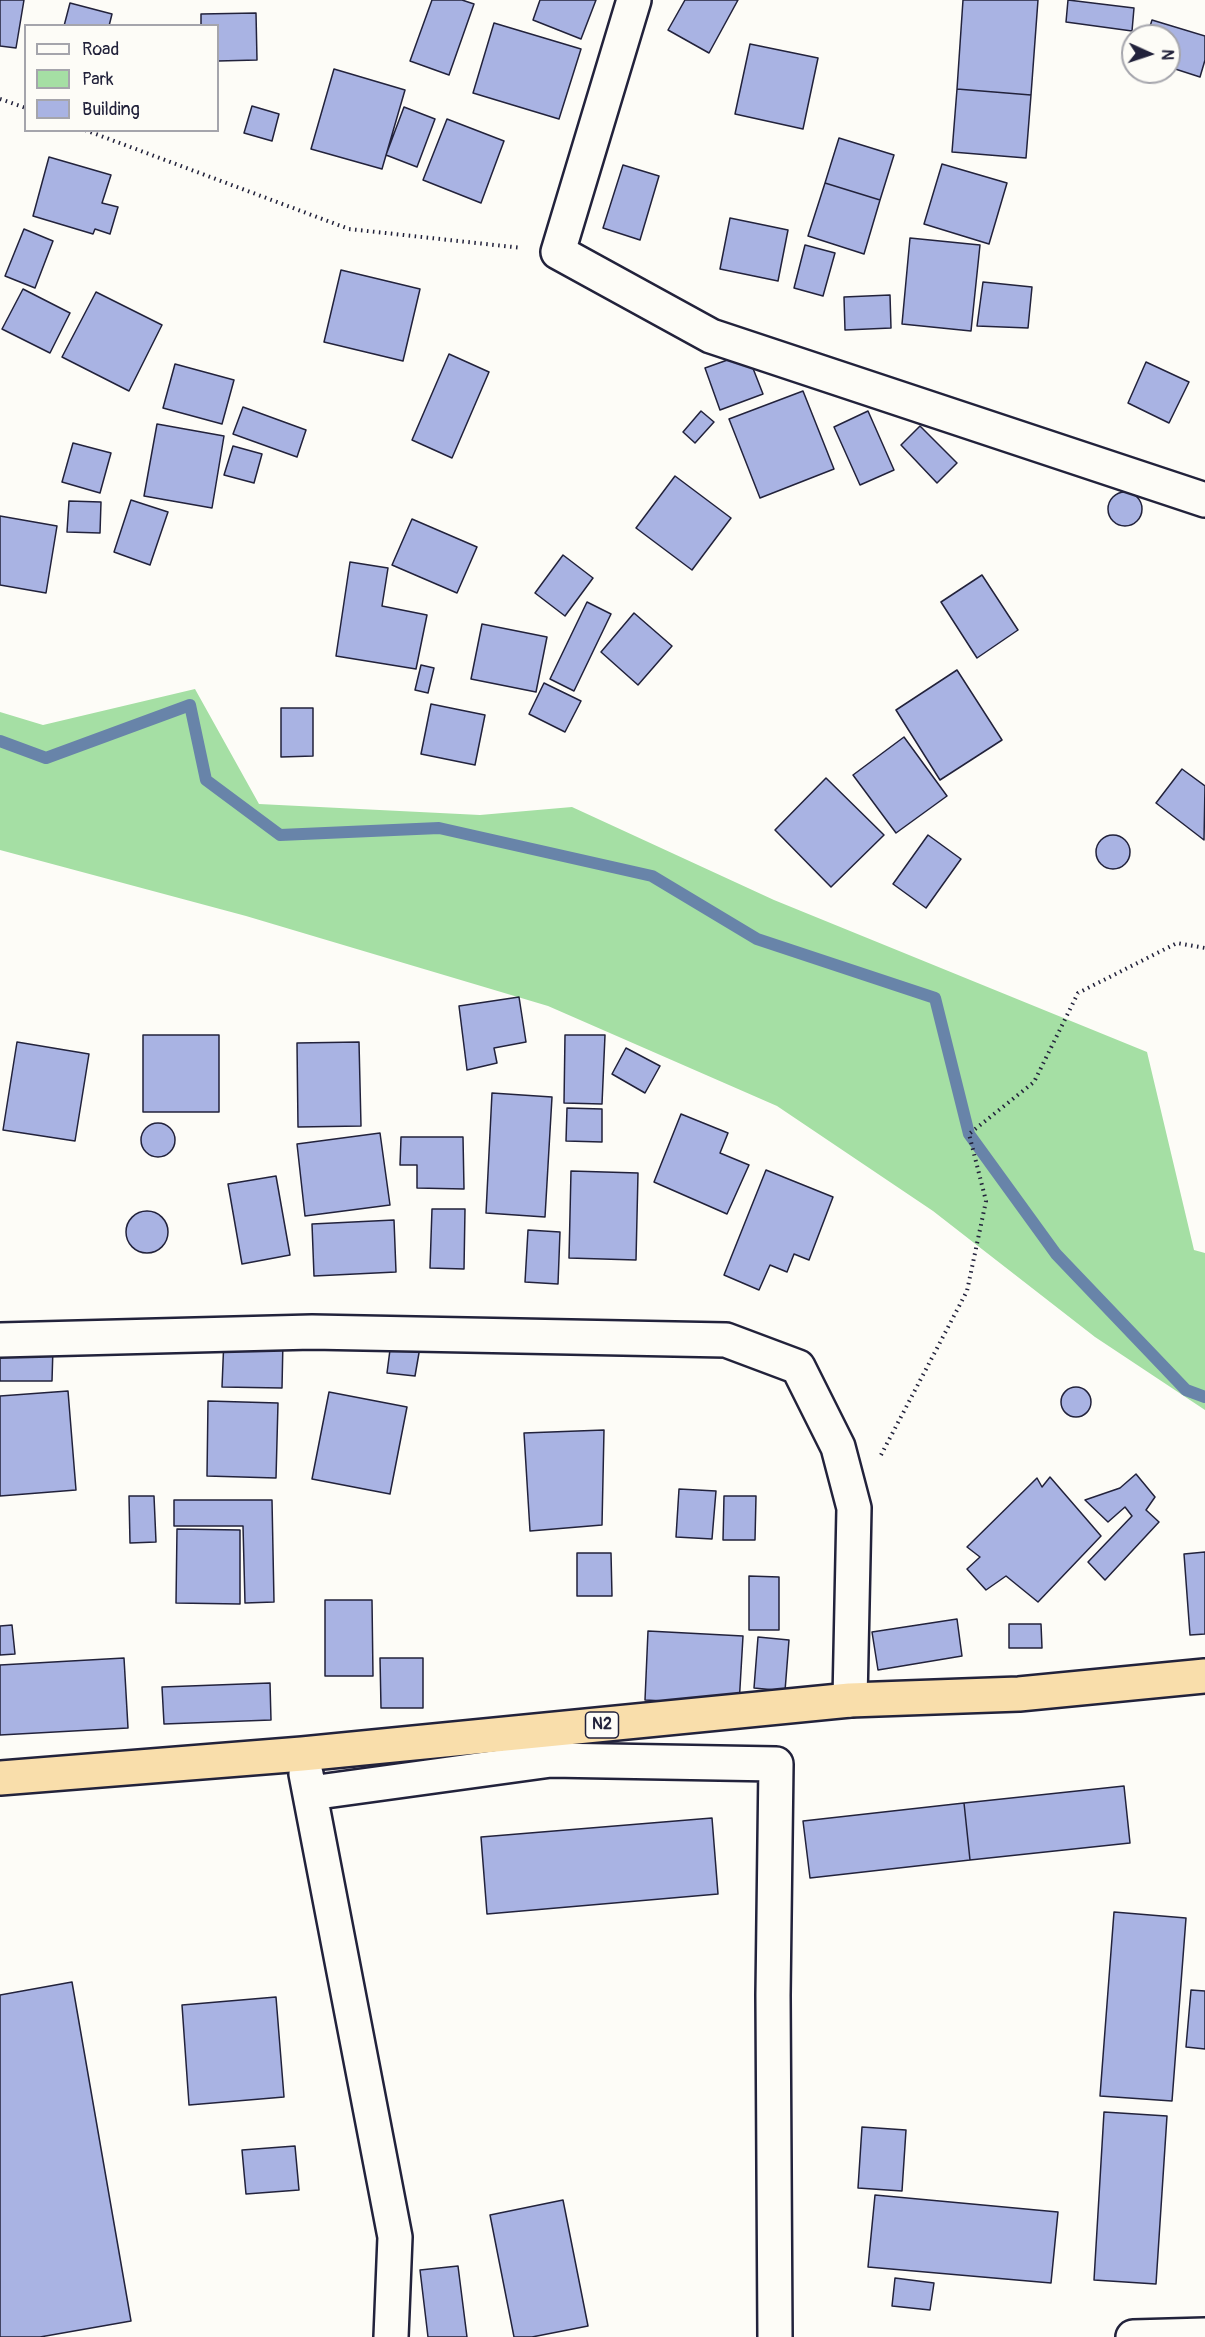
<!DOCTYPE html>
<style>
body{margin:0}
#map{position:relative;width:1205px;height:2337px;overflow:hidden;background:#fdfcf7;font-family:Pangolin,sans-serif}
canvas{display:block}
.legend{position:absolute;left:24px;top:24px;width:195px;height:108px;box-sizing:border-box;background:#fdfcf7;border:2px solid #a5a5ac;margin:0;padding:8px 10px;list-style:none;font-size:18px;color:#22223b}
.legend li{display:flex;align-items:center;gap:12px;height:30px}
.legend b{width:30px;border:2px solid #a5a5ac}
.north{position:absolute;left:1121px;top:24px;width:60px;height:60px;box-sizing:border-box;background:#fdfcf7;border:2px solid #a5a5ac;border-radius:50%;rotate:93deg;font-size:16px;font-weight:700;line-height:24px;text-align:center;color:#22223b}
.north::after{content:'';display:block;margin:auto;width:21px;height:27px;background:#22223b;clip-path:polygon(50% 0,100% 100%,50% 72%,0 100%)}
</style>
<div id="map">
<canvas width="1205" height="2337"></canvas>
<ul class="legend">
<li><b style="height:8px;background:#fdfcf7"></b>Road</li>
<li><b style="height:16px;background:#a5dfa4"></b>Park</li>
<li><b style="height:16px;background:#a9b3e3"></b>Building</li>
</ul>
<div class="north">N</div>
</div>
<script>
const ctx = document.querySelector('canvas').getContext('2d');
ctx.lineJoin = 'round';
function fill(path, color) { ctx.fillStyle = color; ctx.fill(path, 'evenodd'); }
function strokePath(path, color, width, dash) { ctx.strokeStyle = color; ctx.lineWidth = width; ctx.lineCap = dash ? 'butt' : 'round'; ctx.setLineDash(dash || []); ctx.stroke(path); }
function label(font, color, halo, rows, align = 'center') {
  ctx.font = font + ' Pangolin,sans-serif'; ctx.lineWidth = 4.5; ctx.setLineDash([]); ctx.textBaseline = 'middle'; ctx.strokeStyle = halo; ctx.fillStyle = color; for (const [text, x, y, turn = 0] of rows) {
    ctx.save(); ctx.translate(x, y); ctx.rotate((+turn || 0) * Math.PI / 180); ctx.textAlign = isNaN(turn) ? turn : align; if (halo) ctx.strokeText(text, 0, 0); ctx.fillText(text, 0, 0); ctx.restore();
  }
}
const green = new Path2D(`
 M 195,689 L 259,804 L 480,815 L 572,807 L 774,900 L 1147,1052 L 1194,1250 L 1205,1253 L 1205,1410 L 1095,1337 L 933,1211 L 777,1106 L 548,1006 L 246,916 L 0,850 L 0,712 L 43,725 Z`);
const stream = new Path2D(`
 M 0,741 L 46,758 L 190,705 L 206,780 L 280,835 L 439,828 L 652,876 L 757,939 L 935,998 L 969,1134 L 1056,1254 L 1186,1390 L 1205,1397`);
const building = new Path2D(`
 M 0,0 L 24,0 L 16,48 L 0,46 Z
 M 432,0 L 462,0 L 474,4 L 449,75 L 410,61 Z
 M 540,0 L 596,0 L 581,39 L 533,20 Z
 M 685,0 L 738,0 L 709,53 L 668,30 Z
 M 963,0 L 1038,0 L 1031,95 L 957,89 Z
 M 1068,0 L 1134,8 L 1132,31 L 1066,22 Z
 M 70,3 L 112,14 L 109,26 L 64,26 Z
 M 256,13 L 257,60 L 218,61 L 218,26 L 201,26 L 201,14 Z
 M 1152,20 L 1205,36 L 1205,60 L 1200,77 L 1169,67 L 1169,36 L 1147,36 Z
 M 494,23 L 581,49 L 559,119 L 473,93 Z
 M 750,44 L 818,58 L 803,129 L 735,114 Z
 M 334,69 L 405,90 L 382,169 L 311,149 Z
 M 957,89 L 1031,95 L 1026,158 L 952,152 Z
 M 252,106 L 279,114 L 272,141 L 244,133 Z
 M 404,107 L 435,119 L 417,167 L 386,155 Z
 M 447,119 L 504,141 L 481,203 L 423,180 Z
 M 839,138 L 894,155 L 880,200 L 825,183 Z
 M 49,157 L 111,175 L 102,203 L 118,207 L 110,234 L 95,229 L 93,234 L 33,216 Z
 M 942,164 L 1007,183 L 989,244 L 924,224 Z
 M 623,165 L 659,176 L 640,240 L 603,228 Z
 M 825,183 L 880,200 L 864,254 L 808,236 Z
 M 730,218 L 788,230 L 778,281 L 720,269 Z
 M 24,229 L 53,241 L 35,288 L 5,276 Z
 M 910,238 L 980,245 L 971,331 L 902,324 Z
 M 805,245 L 835,253 L 823,296 L 794,288 Z
 M 341,270 L 420,289 L 403,361 L 324,342 Z
 M 983,282 L 1032,287 L 1028,328 L 977,326 Z
 M 23,289 L 70,313 L 50,353 L 2,329 Z
 M 96,292 L 162,325 L 129,391 L 62,357 Z
 M 890,295 L 891,328 L 845,330 L 844,297 Z
 M 747,353 L 763,394 L 720,410 L 705,368 Z
 M 449,354 L 489,372 L 452,458 L 412,440 Z
 M 1146,362 L 1189,382 L 1169,423 L 1128,403 Z
 M 175,364 L 234,380 L 222,424 L 163,408 Z
 M 803,391 L 834,469 L 760,498 L 729,419 Z
 M 243,407 L 306,430 L 297,457 L 233,434 Z
 M 701,411 L 714,422 L 695,443 L 683,432 Z
 M 868,411 L 894,470 L 860,485 L 834,427 Z
 M 157,424 L 224,436 L 212,508 L 144,496 Z
 M 920,426 L 957,463 L 937,483 L 901,445 Z
 M 73,443 L 111,453 L 100,493 L 62,482 Z
 M 233,446 L 262,454 L 254,483 L 224,475 Z
 M 675,476 L 731,518 L 692,570 L 636,528 Z
 M1108 509a17 17 0 1 1 34 0a17 17 0 1 1-34 0Z
 M 131,500 L 168,512 L 150,565 L 114,552 Z
 M 69,501 L 101,502 L 100,533 L 67,532 Z
 M 0,516 L 57,526 L 46,593 L 0,585 Z
 M 412,519 L 477,547 L 457,593 L 392,565 Z
 M 563,555 L 593,578 L 565,616 L 535,593 Z
 M 350,562 L 388,568 L 382,606 L 427,615 L 416,669 L 336,656 Z
 M 982,575 L 1018,630 L 977,658 L 941,602 Z
 M 587,602 L 611,614 L 574,691 L 550,679 Z
 M 634,613 L 672,646 L 638,685 L 601,652 Z
 M 482,624 L 547,637 L 536,692 L 471,679 Z
 M 421,665 L 434,668 L 428,693 L 415,690 Z
 M 957,670 L 1002,740 L 940,780 L 896,710 Z
 M 544,683 L 581,701 L 565,732 L 529,714 Z
 M 431,704 L 485,715 L 475,765 L 421,754 Z
 M 281,708 L 313,708 L 313,756 L 281,757 Z
 M 904,737 L 947,796 L 896,833 L 853,775 Z
 M 1182,769 L 1205,786 L 1204,840 L 1156,803 Z
 M 826,778 L 884,835 L 831,887 L 775,830 Z
 M1096 852a17 17 0 1 1 34 0a17 17 0 1 1-34 0Z
 M 928,835 L 961,859 L 926,908 L 893,884 Z
 M 519,997 L 526,1042 L 494,1048 L 497,1063 L 467,1070 L 459,1006 Z
 M 143,1035 L 219,1035 L 219,1112 L 143,1112 Z
 M 565,1035 L 605,1035 L 602,1104 L 564,1103 Z
 M 17,1042 L 89,1054 L 75,1141 L 3,1130 Z
 M 359,1042 L 361,1126 L 298,1127 L 297,1043 Z
 M 626,1048 L 660,1066 L 645,1093 L 612,1074 Z
 M 492,1093 L 552,1097 L 545,1217 L 486,1213 Z
 M 567,1108 L 602,1109 L 602,1142 L 566,1141 Z
 M 681,1114 L 728,1133 L 720,1153 L 749,1165 L 727,1214 L 654,1182 Z
 M141 1140a17 17 0 1 1 34 0a17 17 0 1 1-34 0Z
 M 380,1133 L 390,1205 L 305,1216 L 297,1144 Z
 M 401,1137 L 463,1137 L 464,1189 L 417,1188 L 417,1165 L 400,1165 Z
 M 766,1170 L 833,1197 L 809,1260 L 794,1254 L 787,1272 L 770,1265 L 759,1290 L 724,1275 Z
 M 571,1171 L 638,1173 L 636,1260 L 569,1258 Z
 M 276,1176 L 290,1255 L 242,1264 L 228,1184 Z
 M 432,1209 L 465,1209 L 464,1269 L 430,1268 Z
 M126 1232a21 21 0 1 1 42 0a21 21 0 1 1-42 0Z
 M 394,1220 L 396,1272 L 314,1276 L 312,1224 Z
 M 528,1230 L 560,1232 L 558,1284 L 525,1282 Z
 M 224,1338 L 283,1340 L 282,1388 L 222,1387 Z
 M 391,1342 L 420,1347 L 415,1376 L 387,1373 Z
 M 0,1346 L 53,1347 L 52,1381 L 0,1381 Z
 M1061 1402a15 15 0 1 1 30 0a15 15 0 1 1-30 0Z
 M 68,1391 L 76,1490 L 0,1496 L 0,1396 Z
 M 329,1392 L 407,1407 L 390,1494 L 312,1479 Z
 M 208,1401 L 278,1403 L 276,1478 L 207,1476 Z
 M 604,1430 L 602,1525 L 530,1531 L 524,1433 Z
 M 1136,1474 L 1155,1497 L 1146,1510 L 1159,1522 L 1105,1580 L 1088,1562 L 1132,1516 L 1125,1507 L 1108,1522 L 1085,1500 L 1120,1488 Z
 M 1050,1477 L 1101,1536 L 1038,1602 L 1006,1576 L 986,1590 L 967,1569 L 980,1557 L 967,1547 L 1037,1478 L 1042,1487 Z
 M 679,1489 L 716,1491 L 712,1539 L 676,1537 Z
 M 129,1496 L 154,1496 L 156,1542 L 130,1543 Z
 M 724,1496 L 756,1496 L 755,1540 L 723,1540 Z
 M 174,1500 L 272,1500 L 274,1602 L 245,1603 L 243,1526 L 174,1526 Z
 M 177,1529 L 240,1530 L 240,1604 L 176,1603 Z
 M 1205,1552 L 1205,1634 L 1190,1635 L 1184,1554 Z
 M 577,1553 L 611,1553 L 612,1596 L 577,1596 Z
 M 749,1576 L 779,1577 L 779,1630 L 749,1630 Z
 M 325,1600 L 372,1600 L 373,1676 L 325,1676 Z
 M 957,1619 L 962,1656 L 878,1670 L 872,1632 Z
 M 1009,1624 L 1041,1624 L 1042,1648 L 1009,1648 Z
 M 12,1625 L 15,1654 L 0,1655 L 0,1626 Z
 M 648,1631 L 743,1636 L 739,1705 L 645,1700 Z
 M 758,1637 L 789,1640 L 785,1691 L 754,1688 Z
 M 124,1658 L 128,1728 L 0,1735 L 0,1665 Z
 M 380,1658 L 423,1658 L 423,1708 L 381,1708 Z
 M 270,1683 L 271,1720 L 164,1724 L 162,1687 Z
 M 1124,1786 L 1130,1843 L 970,1860 L 964,1803 Z
 M 964,1803 L 970,1860 L 810,1878 L 803,1821 Z
 M 712,1818 L 718,1894 L 487,1914 L 481,1837 Z
 M 1114,1912 L 1186,1918 L 1172,2101 L 1100,2096 Z
 M 72,1982 L 131,2321 L 40,2337 L 0,2337 L 0,1995 Z
 M 1191,1990 L 1205,1991 L 1205,2049 L 1186,2047 Z
 M 276,1997 L 284,2097 L 189,2105 L 182,2005 Z
 M 1104,2112 L 1167,2116 L 1156,2284 L 1094,2280 Z
 M 862,2127 L 906,2130 L 902,2191 L 858,2188 Z
 M 295,2146 L 299,2190 L 246,2194 L 242,2150 Z
 M 875,2195 L 1058,2212 L 1051,2283 L 868,2267 Z
 M 563,2200 L 588,2326 L 532,2337 L 514,2337 L 490,2215 Z
 M 458,2266 L 467,2337 L 428,2337 L 420,2270 Z
 M 895,2278 L 934,2283 L 930,2310 L 892,2306 Z`);
const path = new Path2D(`
 M 0,99 L 26,108
 M 85,130 L 349,229 L 522,248
 M 881,1455 L 967,1291 L 986,1201 L 969,1134 L 1034,1082 L 1078,993 L 1177,943 L 1205,948`);
const street = new Path2D(`
 M 634,0 L 558,252 L 711,336 L 1205,500
 M 0,1340 L 312,1332 L 726,1340 L 798,1367 L 838,1447 L 854,1508 L 850,1700
 M 306,1774 L 395,2237 L 391,2337
 M 311,1793 L 551,1760 L 776,1764 L 773,1995 L 775,2337
 M 1133,2337 L 1205,2335`);
const highway = new Path2D(`
 M 0,1778 L 302,1754 L 850,1700 L 1019,1694 L 1205,1676`);
const shields = [
 [602,1725,33]
];
const shieldNames = [
 ["N2",602,1725]
];
fill(green, '#a5dfa4');
strokePath(stream, '#6884a9', 12);
fill(building, '#a9b3e3');
strokePath(building, '#22223b', 1.5);
strokePath(street, '#22223b', 38);
strokePath(highway, '#22223b', 38);
strokePath(path, '#22223b', 4, [1.5, 4.5]);
strokePath(street, '#fdfcf7', 33);
strokePath(highway, '#f9deab', 33);
for (const [x, y, w] of shields) { const box = new Path2D(); box.roundRect(x - w / 2, y - 13, w, 26, 4.5); ctx.fillStyle = '#fdfcf7'; ctx.fill(box); strokePath(box, '#22223b', 1.5); }
label('bold 16px', '#22223b', null, shieldNames);
</script>
